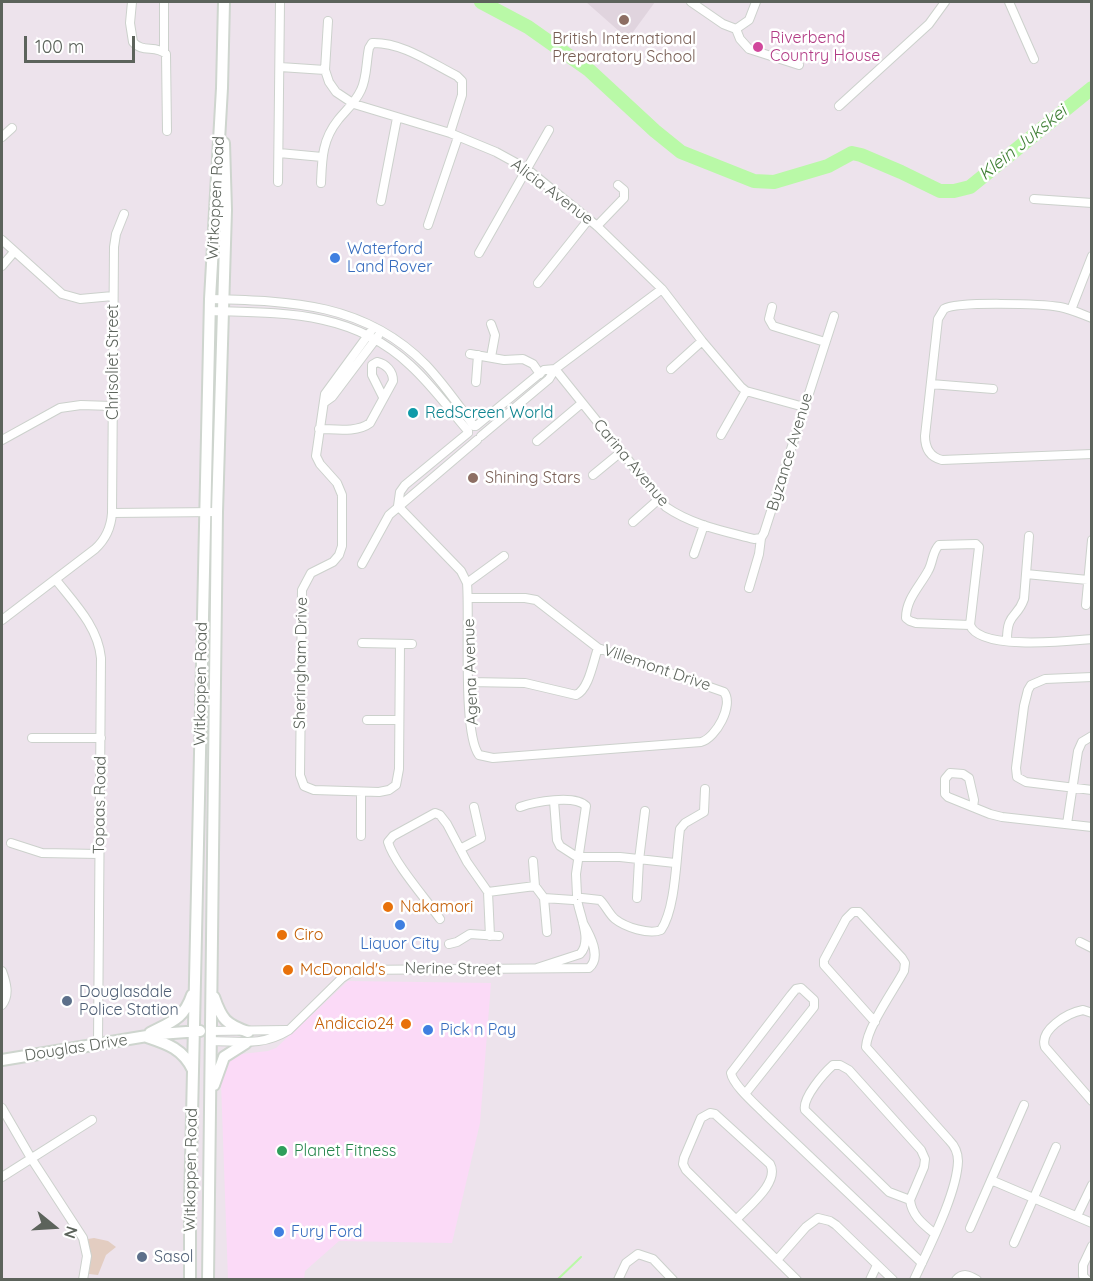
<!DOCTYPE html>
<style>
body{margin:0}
#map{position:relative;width:1093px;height:1281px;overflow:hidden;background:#ede3ec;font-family:Quicksand,sans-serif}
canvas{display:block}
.frame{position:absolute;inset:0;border:3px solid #5c635b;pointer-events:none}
.north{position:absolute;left:24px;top:1197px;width:60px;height:60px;-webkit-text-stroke:4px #fff;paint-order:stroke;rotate:108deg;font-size:16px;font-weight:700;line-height:24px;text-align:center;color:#5c635b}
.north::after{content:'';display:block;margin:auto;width:21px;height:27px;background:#5c635b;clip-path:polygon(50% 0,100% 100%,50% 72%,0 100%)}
.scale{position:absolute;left:24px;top:36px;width:111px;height:27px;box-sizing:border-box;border:3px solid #5c635b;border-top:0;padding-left:8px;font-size:18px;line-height:21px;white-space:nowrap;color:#5c635b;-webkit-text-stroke:4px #fff;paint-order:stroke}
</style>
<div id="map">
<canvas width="1093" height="1281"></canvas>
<div class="frame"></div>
<div class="north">N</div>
<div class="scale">100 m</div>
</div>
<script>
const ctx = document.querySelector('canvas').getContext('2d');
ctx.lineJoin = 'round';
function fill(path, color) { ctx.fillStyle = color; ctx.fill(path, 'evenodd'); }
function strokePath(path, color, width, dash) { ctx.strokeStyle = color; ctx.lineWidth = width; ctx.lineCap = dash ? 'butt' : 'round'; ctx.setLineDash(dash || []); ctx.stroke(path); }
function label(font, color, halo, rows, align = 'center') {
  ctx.font = font + ' Quicksand,sans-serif'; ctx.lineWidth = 5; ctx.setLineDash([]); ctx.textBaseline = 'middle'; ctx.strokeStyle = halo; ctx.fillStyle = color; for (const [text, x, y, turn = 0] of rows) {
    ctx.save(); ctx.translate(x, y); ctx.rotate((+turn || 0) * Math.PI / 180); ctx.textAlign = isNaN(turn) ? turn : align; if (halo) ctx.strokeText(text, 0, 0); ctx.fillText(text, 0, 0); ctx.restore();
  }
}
const commercial = new Path2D(`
 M 348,981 L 491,983 L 480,1123 L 452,1243 L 339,1241 L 305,1271 L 304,1279 L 228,1279 L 221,1083 L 228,1058 L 233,1055 L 268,1051 L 276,1048 Z`);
const education = new Path2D(`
 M 586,2 L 655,2 L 628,39 Z`);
const green = new Path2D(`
 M 94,1238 L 108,1241 L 116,1247 L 106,1255 L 98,1275 L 89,1274 L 90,1258 L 88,1239 Z`);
const stream = new Path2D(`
 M 557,1280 L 581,1257`);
const river = new Path2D(`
 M 481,2 L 528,27 L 589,70 L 655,131 L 681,152 L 754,181 L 774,182 L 828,166 L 852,153 L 861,155 L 901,172 L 940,191 L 954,191 L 970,187 L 1092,88`);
const street = new Path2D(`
 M 132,2 L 130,23 L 133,42 C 142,53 156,45 166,54 L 167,131
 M 164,2 L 164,52
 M 691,2 L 723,24 L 736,29 L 749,20 L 756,2
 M 1009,2 L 1034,59
 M 328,21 L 325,70 L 329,82 L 336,92 L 354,104 L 450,133 L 496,152 L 527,169 L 597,226 L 662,289 L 702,341 L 741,387 L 746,391 L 804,407
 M 736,29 L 740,39 L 749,49 L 799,65
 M 280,67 L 325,70
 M 839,106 L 929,24 L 945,2
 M 2,137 L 12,128
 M 279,153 L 322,157
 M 278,182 L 280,2
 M 321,183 C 322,159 322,140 338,120 C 346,110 355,103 361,90 C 367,78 366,62 369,48 L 372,43 C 402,42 431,63 457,76 L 462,81 L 462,95 L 450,133
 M 1034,199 L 1092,203
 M 381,201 L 397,118
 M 428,225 L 458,137
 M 597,226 L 624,198 L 624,190 L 618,185
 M 2,240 L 62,294 L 80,299 L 113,296
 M 479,253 L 549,130
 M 2,266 L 14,252
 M 538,283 L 589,219
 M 210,299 C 292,301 365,303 426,365 C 444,384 459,406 474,426
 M 772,307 L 769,319 L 773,326 L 825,342
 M 1071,310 L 1092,256
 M 210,311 C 284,313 353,311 410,365 C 432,385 449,409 468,431
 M 1092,318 C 1081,314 1071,309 1060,307 C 1043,304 957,301 944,309 L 938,319 L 925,436 C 925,448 930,457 942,460 L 1092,454
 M 374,327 L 325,394 L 316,456 L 320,464 L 337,483 L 342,495 L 342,546 L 339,555 L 333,562 L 311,573 L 302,590 L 300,775 L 304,786 L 314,790 L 379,792 L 389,790 L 396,785 L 399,769 L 400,644
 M 470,354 L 504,360 L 523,359 L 533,364 L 540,374
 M 491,357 L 495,335 L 491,324
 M 555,369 L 666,507 C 692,525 724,531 754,539 L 761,538
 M 671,369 L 702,341
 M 476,382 L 478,355
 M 931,384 L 993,389
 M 325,402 L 332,397 L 378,336
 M 476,426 L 544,370 L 555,369
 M 319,429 C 334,429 357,433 370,423 L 393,381 C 393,371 386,364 377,362 L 372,365 L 372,375 L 383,397
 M 721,435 L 746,391
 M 481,436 L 549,379 L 555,369 L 662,289
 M 2,440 L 60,408 L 81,405 L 112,406
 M 537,441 L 582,403
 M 593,475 L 621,452
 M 398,506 L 461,571 L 467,583 C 470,617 462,733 479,755 L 493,758 L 701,742 C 716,738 734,705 724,692 L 598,648 L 536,600 L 525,598 L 469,598
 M 398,506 L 400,492 L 405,485 L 468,433
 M 112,513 L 217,512
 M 633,522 L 659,499
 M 694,554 L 704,525
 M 362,564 L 389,515 L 477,440
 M 1026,574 L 1088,580
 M 56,580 C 75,604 98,627 101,658 L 98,1044
 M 467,583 L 504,556
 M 749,588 L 759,554 L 761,538 L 764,533 L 834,316
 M 1086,605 L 1092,540
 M 2,620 L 95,549 C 106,539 111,528 112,513 L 114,247 L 116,234 L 124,214
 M 970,625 L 916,623 L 910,621 L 906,618 C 906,599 920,586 928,571 C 933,563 932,552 939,545 L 976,544 L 979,547 L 970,625 C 980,651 1068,641 1092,639
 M 1007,640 C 1007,612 1017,619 1024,599 L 1029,536
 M 362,643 L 412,644
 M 1092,677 L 1045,679 L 1031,685 L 1028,690 L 1024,706 L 1016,768 L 1017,777 L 1026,782 L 1092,790
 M 469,682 L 525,683 L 576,695 C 589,689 593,662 598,648
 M 367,720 L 399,720
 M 32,738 L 101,738
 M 361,792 L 361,836
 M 554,801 L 557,840 L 560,846 L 577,857 L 620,857 L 675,863
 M 520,807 C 534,802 575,794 586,806 L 576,874 L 577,895
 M 973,807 L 974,800 L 969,778 L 963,774 L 950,773 L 945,779 L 945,794 L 948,797 L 990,814 L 1002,817 L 1092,827
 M 1067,824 L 1078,751 L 1082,742 L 1092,736
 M 11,843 L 42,853 L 99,854
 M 460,849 L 481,838 L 474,807
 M 533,861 L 535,886 L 544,898 L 547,932
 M 488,892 L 535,886
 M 544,898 L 573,900
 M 582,898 L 600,900 C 606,906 609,914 615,919 C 625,927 649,935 661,930 C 676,908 676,857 680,829 L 685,823 L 704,812 L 705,789
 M 637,898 L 639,860 L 645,811
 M 440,919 C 426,899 394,863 388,842 L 393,836 L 435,813 L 440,815 L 447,824 L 467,862 L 488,892 L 490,936
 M 1080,942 L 1092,948
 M 449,944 L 457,942 L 470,934 L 499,936
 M 537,968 L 580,954 C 592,942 581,918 578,904
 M 2,971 C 6,982 10,995 2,1005
 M 1092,1013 L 1083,1010 C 1067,1013 1039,1030 1045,1047 L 1092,1101
 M 875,1022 L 824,965 L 824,960 L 846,919 L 853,912 L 859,912 L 862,915 L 902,958 L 905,963 L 904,971 C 894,990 867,1027 866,1047 L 949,1140 C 955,1146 958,1152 958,1161 C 957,1194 928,1249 914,1280
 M 210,1031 L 287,1030
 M 210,1041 C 240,1041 261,1047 289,1030 L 342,978 L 354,970 L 589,968 C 602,957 590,935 583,923
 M 745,1094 L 814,1007 L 814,1000 L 801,988 L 796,989 L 791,995 L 731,1073 C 733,1085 755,1104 765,1114 L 922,1263
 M 2,1108 L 31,1158 L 83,1238 L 87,1256 L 83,1280
 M 2,1177 L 92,1120
 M 991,1180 L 1092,1223
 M 910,1200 L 889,1192 L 805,1110 C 802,1098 824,1073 833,1065 L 840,1065 L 849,1070 L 921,1150 L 925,1159 L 924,1167 L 910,1200 C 912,1216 923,1224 935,1234
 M 1077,1216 L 1092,1185
 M 737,1219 C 749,1206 780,1182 770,1164 L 715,1114 L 710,1113 L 701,1118 L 684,1158 L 683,1164 L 686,1170 L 797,1280
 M 970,1228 L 1024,1105
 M 1014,1243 L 1056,1147
 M 777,1260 L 806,1227 L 818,1218 L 830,1221 L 836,1225 L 893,1280
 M 618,1280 L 626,1263 L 638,1254 L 653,1259 L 673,1280
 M 870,1280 L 877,1265
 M 956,1280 C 963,1272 969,1275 977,1280
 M 1087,1280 L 1083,1276 L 1083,1265 L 1092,1246`);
const secondary = new Path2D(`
 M 214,997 C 222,1020 226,1024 248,1032
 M 150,1033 C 171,1022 184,1019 192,995
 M 147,1037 C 168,1044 183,1049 193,1070
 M 2,1060 L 159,1034 L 200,1031
 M 214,1085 L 224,1057 L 246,1043
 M 190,1280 L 190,1207 L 210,299 L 222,88 L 224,2
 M 208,1280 L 217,512 L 226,210 L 224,143`);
const markers = [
 [624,20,6,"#8d6e63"],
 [758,47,6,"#d1479c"],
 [335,258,6,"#3f7fe0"],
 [413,413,6,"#0f9aa8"],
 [473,478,6,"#8d6e63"],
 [388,907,6,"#e8710a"],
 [400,925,6,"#3f7fe0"],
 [282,935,6,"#e8710a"],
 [288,970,6,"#e8710a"],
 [67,1001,6,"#5c6f8a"],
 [406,1024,6,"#e8710a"],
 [428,1030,6,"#3f7fe0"],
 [282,1151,6,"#2e9e5b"],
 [279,1232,6,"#3f7fe0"],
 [142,1257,6,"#5c6f8a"]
];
const hotelNames = [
 ["Riverbend",770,38],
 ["Country House",770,56]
];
const educationNames = [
 ["British International",624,39],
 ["Preparatory School",624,57],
 ["Shining Stars",485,478,"left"]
];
const streetNames = [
 ["Alicia Avenue",552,192,37],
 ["Witkoppen Road",216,198,-87],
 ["Chrisoliet Street",113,362,-90],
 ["Byzance Avenue",790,452,-73],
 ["Carina Avenue",631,463,50],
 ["Sheringham Drive",301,663,-89],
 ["Villemont Drive",657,668,19],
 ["Agena Avenue",471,672,-92],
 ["Witkoppen Road",201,684,-89],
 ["Topaas Road",100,805,-89],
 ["Nerine Street",453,969,1],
 ["Douglas Drive",76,1048,-9],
 ["Witkoppen Road",191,1170,-89]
];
const shopNames = [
 ["Waterford",347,249],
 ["Land Rover",347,267],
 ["Liquor City",400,944,"center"],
 ["Pick n Pay",440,1030],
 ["Fury Ford",291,1232]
];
const cultureNames = [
 ["RedScreen World",425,413]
];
const foodNames = [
 ["Nakamori",400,907],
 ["Ciro",294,935],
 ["McDonald's",300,970],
 ["Andiccio24",394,1024,"right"]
];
const serviceNames = [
 ["Douglasdale",79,992],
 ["Police Station",79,1010],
 ["Sasol",154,1257]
];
const leisureNames = [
 ["Planet Fitness",294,1151]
];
const waterNames = [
 ["Klein Jukskei",1023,143,-39]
];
fill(commercial, '#fbdaf7');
fill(education, '#e0d4de');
fill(green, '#e3cdc1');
strokePath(stream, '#b9f9a7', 2);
strokePath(river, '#b9f9a7', 14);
strokePath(street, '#ccd1cc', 10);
strokePath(secondary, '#ced5ce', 14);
strokePath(street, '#fff', 8);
strokePath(secondary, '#fff', 10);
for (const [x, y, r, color] of markers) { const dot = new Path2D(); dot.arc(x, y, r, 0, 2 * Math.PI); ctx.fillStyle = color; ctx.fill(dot); strokePath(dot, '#fff', 2); }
label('16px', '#b23c85', '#fff', hotelNames, 'left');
label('16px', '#785e54', '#fff', educationNames);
label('16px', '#5c635b', '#fff', streetNames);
label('16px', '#366cbe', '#fff', shopNames, 'left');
label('16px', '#0d838f', '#fff', cultureNames, 'left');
label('16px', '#c56008', '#fff', foodNames, 'left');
label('16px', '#4e5e75', '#fff', serviceNames, 'left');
label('16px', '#27864d', '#fff', leisureNames, 'left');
label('italic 18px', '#418037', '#fff', waterNames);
</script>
